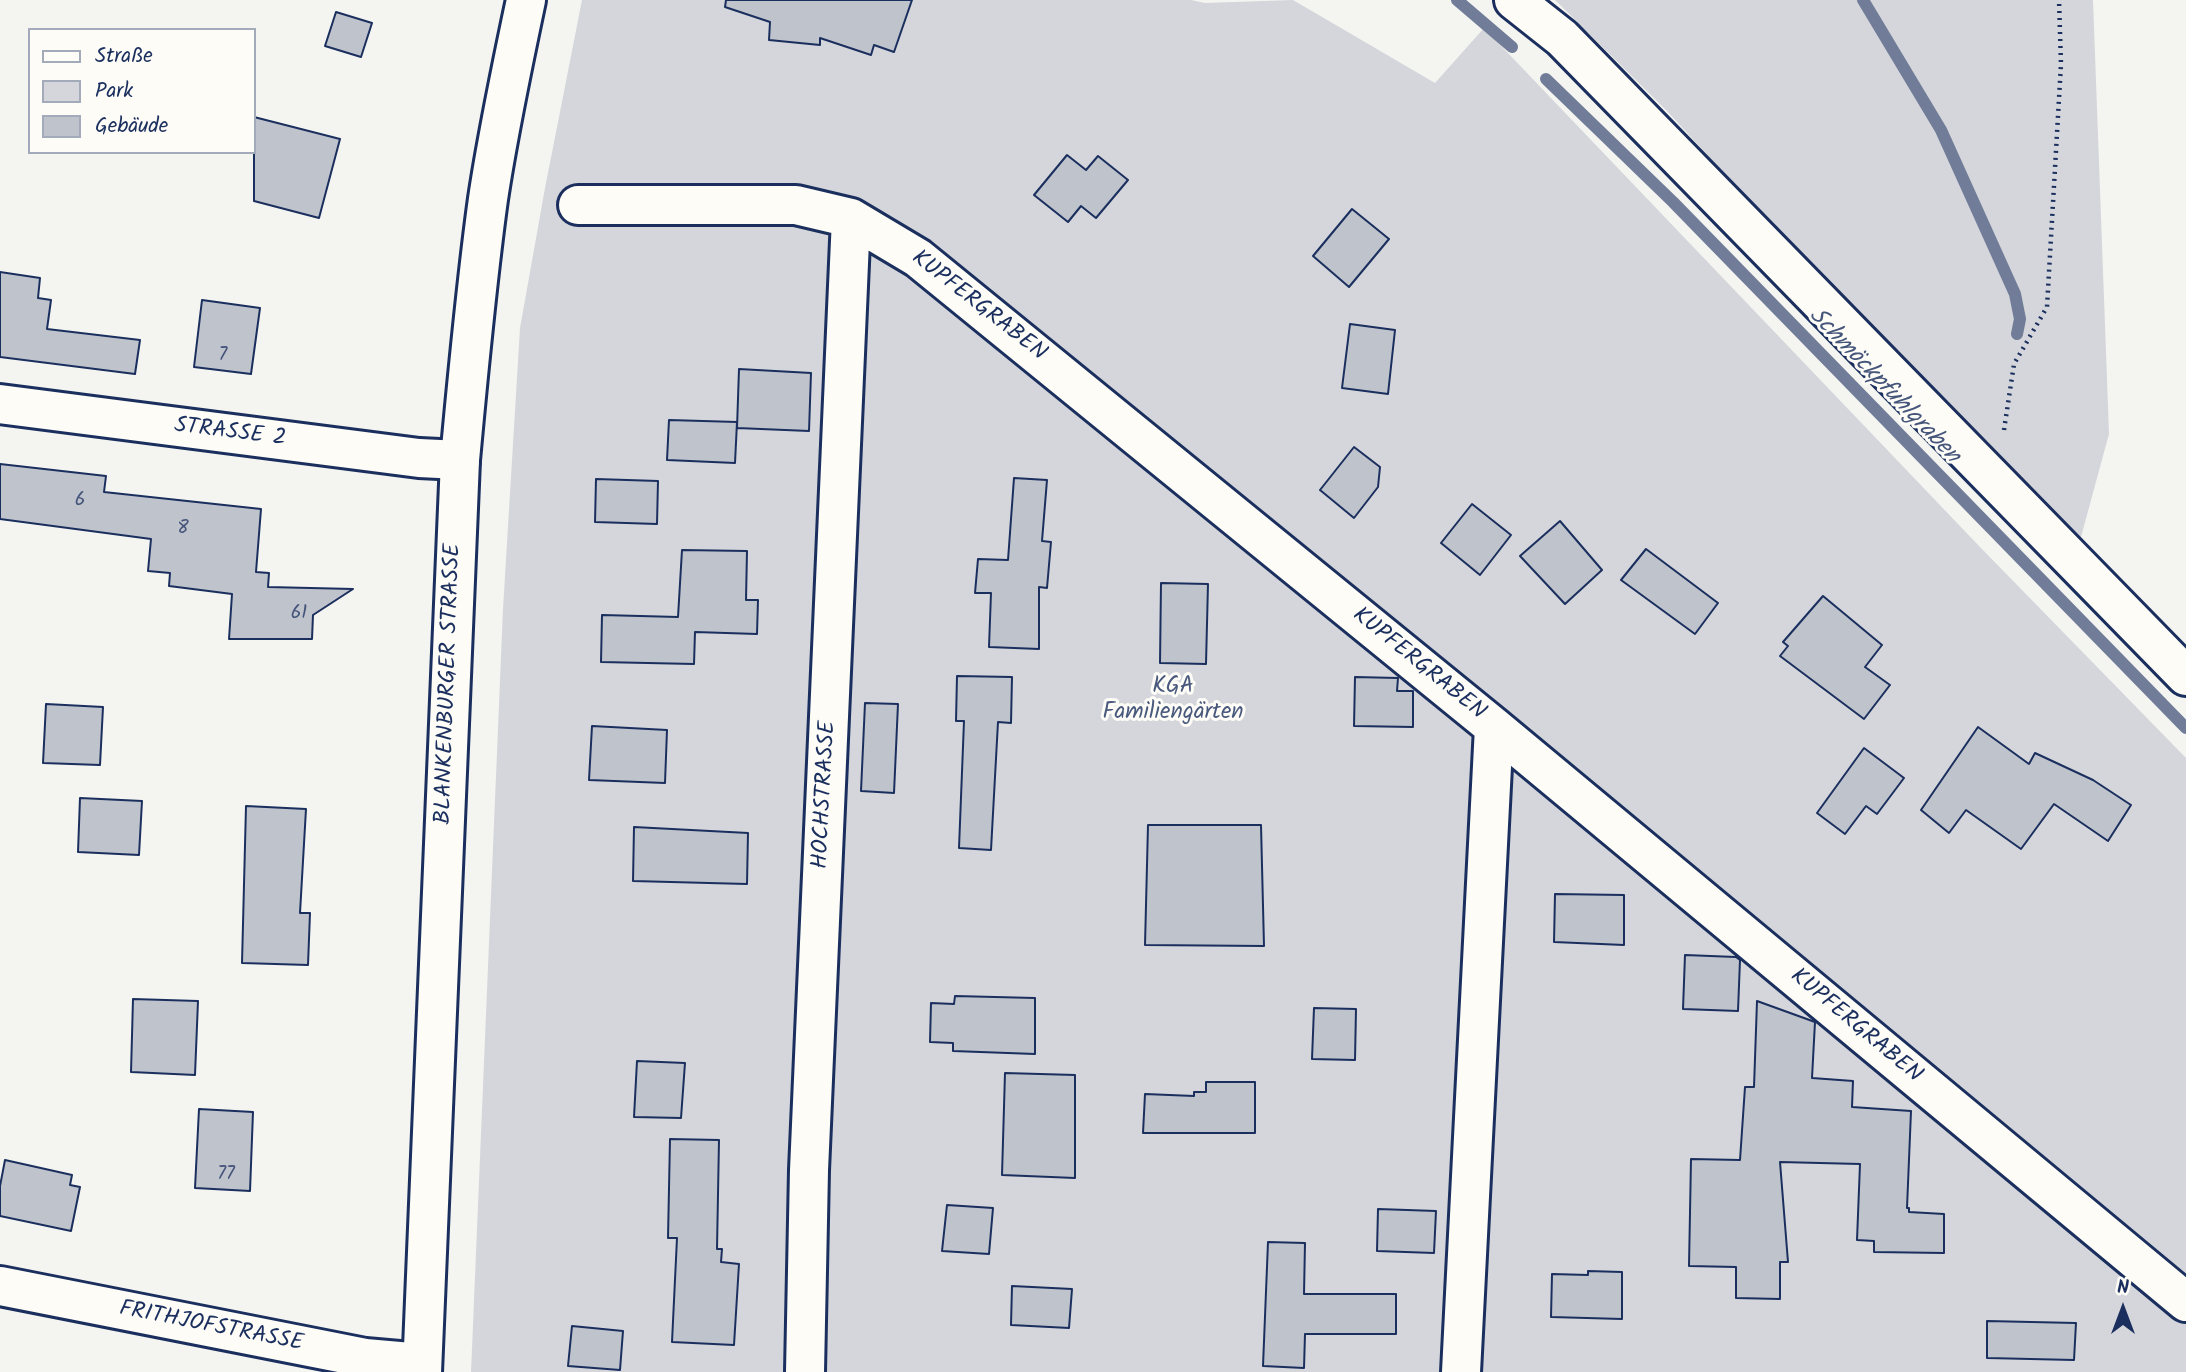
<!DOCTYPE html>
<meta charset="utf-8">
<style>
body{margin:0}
#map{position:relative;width:2186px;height:1372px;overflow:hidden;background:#f4f4f1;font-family:Kalam,sans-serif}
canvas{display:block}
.legend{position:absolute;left:28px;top:28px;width:228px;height:126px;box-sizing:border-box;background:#fdfcf7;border:2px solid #a3aaba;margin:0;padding:9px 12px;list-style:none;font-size:21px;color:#1b2f5e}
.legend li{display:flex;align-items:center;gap:14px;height:35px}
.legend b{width:35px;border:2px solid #a3aaba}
.north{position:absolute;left:2088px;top:1274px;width:70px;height:70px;-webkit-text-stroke:5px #fdfcf7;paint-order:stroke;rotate:0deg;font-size:19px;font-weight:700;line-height:28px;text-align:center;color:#1b2f5e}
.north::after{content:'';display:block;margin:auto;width:24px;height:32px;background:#1b2f5e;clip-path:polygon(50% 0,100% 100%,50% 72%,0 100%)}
</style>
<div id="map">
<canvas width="2186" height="1372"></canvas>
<ul class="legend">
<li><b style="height:9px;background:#fdfcf7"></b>Straße</li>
<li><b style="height:19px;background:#d4d6db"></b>Park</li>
<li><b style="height:19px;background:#bfc3cc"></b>Gebäude</li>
</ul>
<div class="north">N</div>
</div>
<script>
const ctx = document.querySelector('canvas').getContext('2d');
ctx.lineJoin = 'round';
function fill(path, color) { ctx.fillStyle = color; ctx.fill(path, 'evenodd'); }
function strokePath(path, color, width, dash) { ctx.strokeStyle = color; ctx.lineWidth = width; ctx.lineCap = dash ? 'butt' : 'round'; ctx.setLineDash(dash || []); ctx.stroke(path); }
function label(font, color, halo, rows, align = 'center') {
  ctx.font = font + ' Kalam,sans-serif'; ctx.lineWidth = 6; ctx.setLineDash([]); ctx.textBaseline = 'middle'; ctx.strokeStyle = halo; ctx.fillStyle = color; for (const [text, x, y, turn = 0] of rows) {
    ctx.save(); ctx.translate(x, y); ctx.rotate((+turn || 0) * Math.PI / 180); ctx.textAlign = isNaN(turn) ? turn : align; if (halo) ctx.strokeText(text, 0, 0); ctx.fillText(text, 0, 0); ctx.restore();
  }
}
const green = new Path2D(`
 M 582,0 L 1191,0 L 1205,3 L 1293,0 L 1435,83 L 1484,28 L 1980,547 L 2186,758 L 2186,1372 L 471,1372 L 503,609 L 520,328 L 545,188 Z
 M 1555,0 L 2093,0 L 2109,434 L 2078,548 L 1922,388 L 1666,110 Z`);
const stream = new Path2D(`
 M 1457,0 L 1512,47
 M 1863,0 L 1941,130 L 2015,294 L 2020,319 L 2017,334
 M 1546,79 L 1673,202 L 2186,728`);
const building = new Path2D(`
 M 726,0 L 912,0 L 894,52 L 874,45 L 871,55 L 820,38 L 820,45 L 769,40 L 770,22 L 725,7 Z
 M 336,12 L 372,23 L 361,57 L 325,46 Z
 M 254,117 L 340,139 L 319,218 L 254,201 Z
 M 1067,155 L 1086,170 L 1098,156 L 1128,180 L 1096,218 L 1081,206 L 1068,222 L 1034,195 Z
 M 1352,209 L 1389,239 L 1349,287 L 1313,256 Z
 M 0,272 L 40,278 L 38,298 L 51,300 L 47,329 L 140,340 L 135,374 L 0,357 Z
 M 202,300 L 260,308 L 251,374 L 194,367 Z
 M 1350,324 L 1395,330 L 1388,394 L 1342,388 Z
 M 739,369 L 811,373 L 809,431 L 737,428 Z
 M 669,420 L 737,422 L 735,463 L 667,460 Z
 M 1354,447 L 1380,467 L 1378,487 L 1354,518 L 1320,490 Z
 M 0,464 L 106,476 L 104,492 L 261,509 L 256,572 L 269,573 L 268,587 L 353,589 L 313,615 L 312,639 L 229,639 L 232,594 L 169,586 L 170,573 L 148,571 L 151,539 L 0,519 Z
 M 1014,478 L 1047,480 L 1042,541 L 1051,542 L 1047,588 L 1039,587 L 1039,649 L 989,647 L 991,593 L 975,593 L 978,559 L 1008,560 Z
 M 596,479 L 658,481 L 657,524 L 595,522 Z
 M 1472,504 L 1511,535 L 1480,575 L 1441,543 Z
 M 1560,521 L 1602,570 L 1565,604 L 1520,556 Z
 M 1646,549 L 1718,603 L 1695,634 L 1621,580 Z
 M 682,550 L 747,551 L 746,600 L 758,600 L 757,634 L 695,632 L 694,664 L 601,662 L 602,615 L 678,617 Z
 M 1161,583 L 1208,584 L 1206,664 L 1160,663 Z
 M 1823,596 L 1882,645 L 1865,667 L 1890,685 L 1864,719 L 1780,656 L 1788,646 L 1783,642 Z
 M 957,676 L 1012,677 L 1011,723 L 998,722 L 991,850 L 959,848 L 964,721 L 956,721 Z
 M 1355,677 L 1398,678 L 1397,691 L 1413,691 L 1413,727 L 1354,726 Z
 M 865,703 L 898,704 L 894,793 L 861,791 Z
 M 46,704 L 103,707 L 100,765 L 43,763 Z
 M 592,726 L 667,730 L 665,783 L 589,780 Z
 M 1978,727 L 2029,764 L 2035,753 L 2093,780 L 2131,805 L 2108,841 L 2054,804 L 2021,849 L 1966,810 L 1949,833 L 1921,810 Z
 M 1864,748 L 1904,778 L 1877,814 L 1866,806 L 1845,834 L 1817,813 Z
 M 80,798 L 142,801 L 139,855 L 78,852 Z
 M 246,806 L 306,809 L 300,913 L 310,913 L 308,965 L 242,963 Z
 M 1148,825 L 1261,825 L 1264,946 L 1145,945 Z
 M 634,827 L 748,833 L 747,884 L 633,881 Z
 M 1555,894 L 1624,895 L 1624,945 L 1554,942 Z
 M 1685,955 L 1736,957 L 1740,960 L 1738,1011 L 1683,1009 Z
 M 955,996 L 1035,998 L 1035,1054 L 953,1051 L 953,1043 L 930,1042 L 931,1003 L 954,1004 Z
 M 133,999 L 198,1001 L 195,1075 L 131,1072 Z
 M 1757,1001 L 1815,1022 L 1812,1078 L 1853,1081 L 1852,1107 L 1911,1111 L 1907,1208 L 1909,1208 L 1909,1212 L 1944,1214 L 1944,1253 L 1874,1252 L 1874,1241 L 1857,1240 L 1860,1164 L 1780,1162 L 1788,1262 L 1780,1262 L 1780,1299 L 1736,1298 L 1736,1267 L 1689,1266 L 1691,1159 L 1740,1160 L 1745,1087 L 1754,1087 Z
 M 1314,1008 L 1356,1009 L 1355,1060 L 1312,1059 Z
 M 637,1061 L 685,1063 L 681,1118 L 634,1117 Z
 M 1005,1073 L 1075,1075 L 1075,1178 L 1002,1175 Z
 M 1206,1082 L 1255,1082 L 1255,1133 L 1143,1133 L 1145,1094 L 1194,1096 L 1194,1092 L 1206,1092 Z
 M 199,1109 L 253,1112 L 250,1191 L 195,1188 Z
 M 670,1139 L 719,1140 L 717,1249 L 722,1249 L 721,1262 L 739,1264 L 734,1345 L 672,1342 L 677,1238 L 668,1238 Z
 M 5,1160 L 72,1175 L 70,1185 L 80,1187 L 71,1231 L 0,1216 L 0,1186 Z
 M 947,1205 L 993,1208 L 989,1254 L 942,1251 Z
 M 1378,1209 L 1436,1211 L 1434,1253 L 1377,1251 Z
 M 1268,1242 L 1305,1243 L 1304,1294 L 1396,1294 L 1396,1334 L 1305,1334 L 1304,1368 L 1263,1366 Z
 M 1588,1271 L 1622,1272 L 1622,1319 L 1551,1317 L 1552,1274 L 1588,1275 Z
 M 1012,1286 L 1072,1289 L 1069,1328 L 1011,1325 Z
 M 1987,1321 L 2076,1323 L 2074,1360 L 1987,1358 Z
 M 572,1326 L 623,1331 L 620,1370 L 568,1366 Z`);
const path = new Path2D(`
 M 2004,430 L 2014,364 L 2047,307 L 2061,64 L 2059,0`);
const minor = new Path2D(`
 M 1514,0 L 1562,38 L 2186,676
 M 578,205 L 796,205 L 851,218 L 918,258 L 1494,727 L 2186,1302
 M 0,404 L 419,458 L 460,460
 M 0,1286 L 365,1358 L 422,1363
 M 805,1372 L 809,1170 L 851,218
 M 1461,1372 L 1494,727`);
const major = new Path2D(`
 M 422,1372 L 460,460 C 468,373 476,286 488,199 C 498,132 512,66 526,0`);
const numberNames = [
 ["7",223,357],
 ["6",80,502],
 ["8",183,530],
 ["61",299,615],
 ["77",226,1176]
];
const streetNames = [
 ["KUPFERGRABEN",978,307,38],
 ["STRASSE 2",230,434,7],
 ["KUPFERGRABEN",1418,665,39],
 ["BLANKENBURGER STRASSE",450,684,-88],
 ["HOCHSTRASSE",826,795,-87],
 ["KUPFERGRABEN",1855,1027,40],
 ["FRITHJOFSTRASSE",211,1328,11]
];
const parkNames = [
 ["KGA",1173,688],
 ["Familiengärten",1173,714]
];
const waterNames = [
 ["Schmöckpfuhlgraben",1883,387,46]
];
fill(green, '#d4d6db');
strokePath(stream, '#717c98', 12);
fill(building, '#bfc3cc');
strokePath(building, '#1b2f5e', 2);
strokePath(minor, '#1b2f5e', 44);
strokePath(major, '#1b2f5e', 44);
strokePath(path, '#1b2f5e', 4.5, [2, 5]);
strokePath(minor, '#fdfcf7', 38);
strokePath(major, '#fdfcf7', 38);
label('19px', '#44547a', null, numberNames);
label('23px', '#1b2f5e', '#fdfcf7', streetNames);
label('23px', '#49597d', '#fdfcf7', parkNames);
label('italic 24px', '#46567b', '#fdfcf7', waterNames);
</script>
